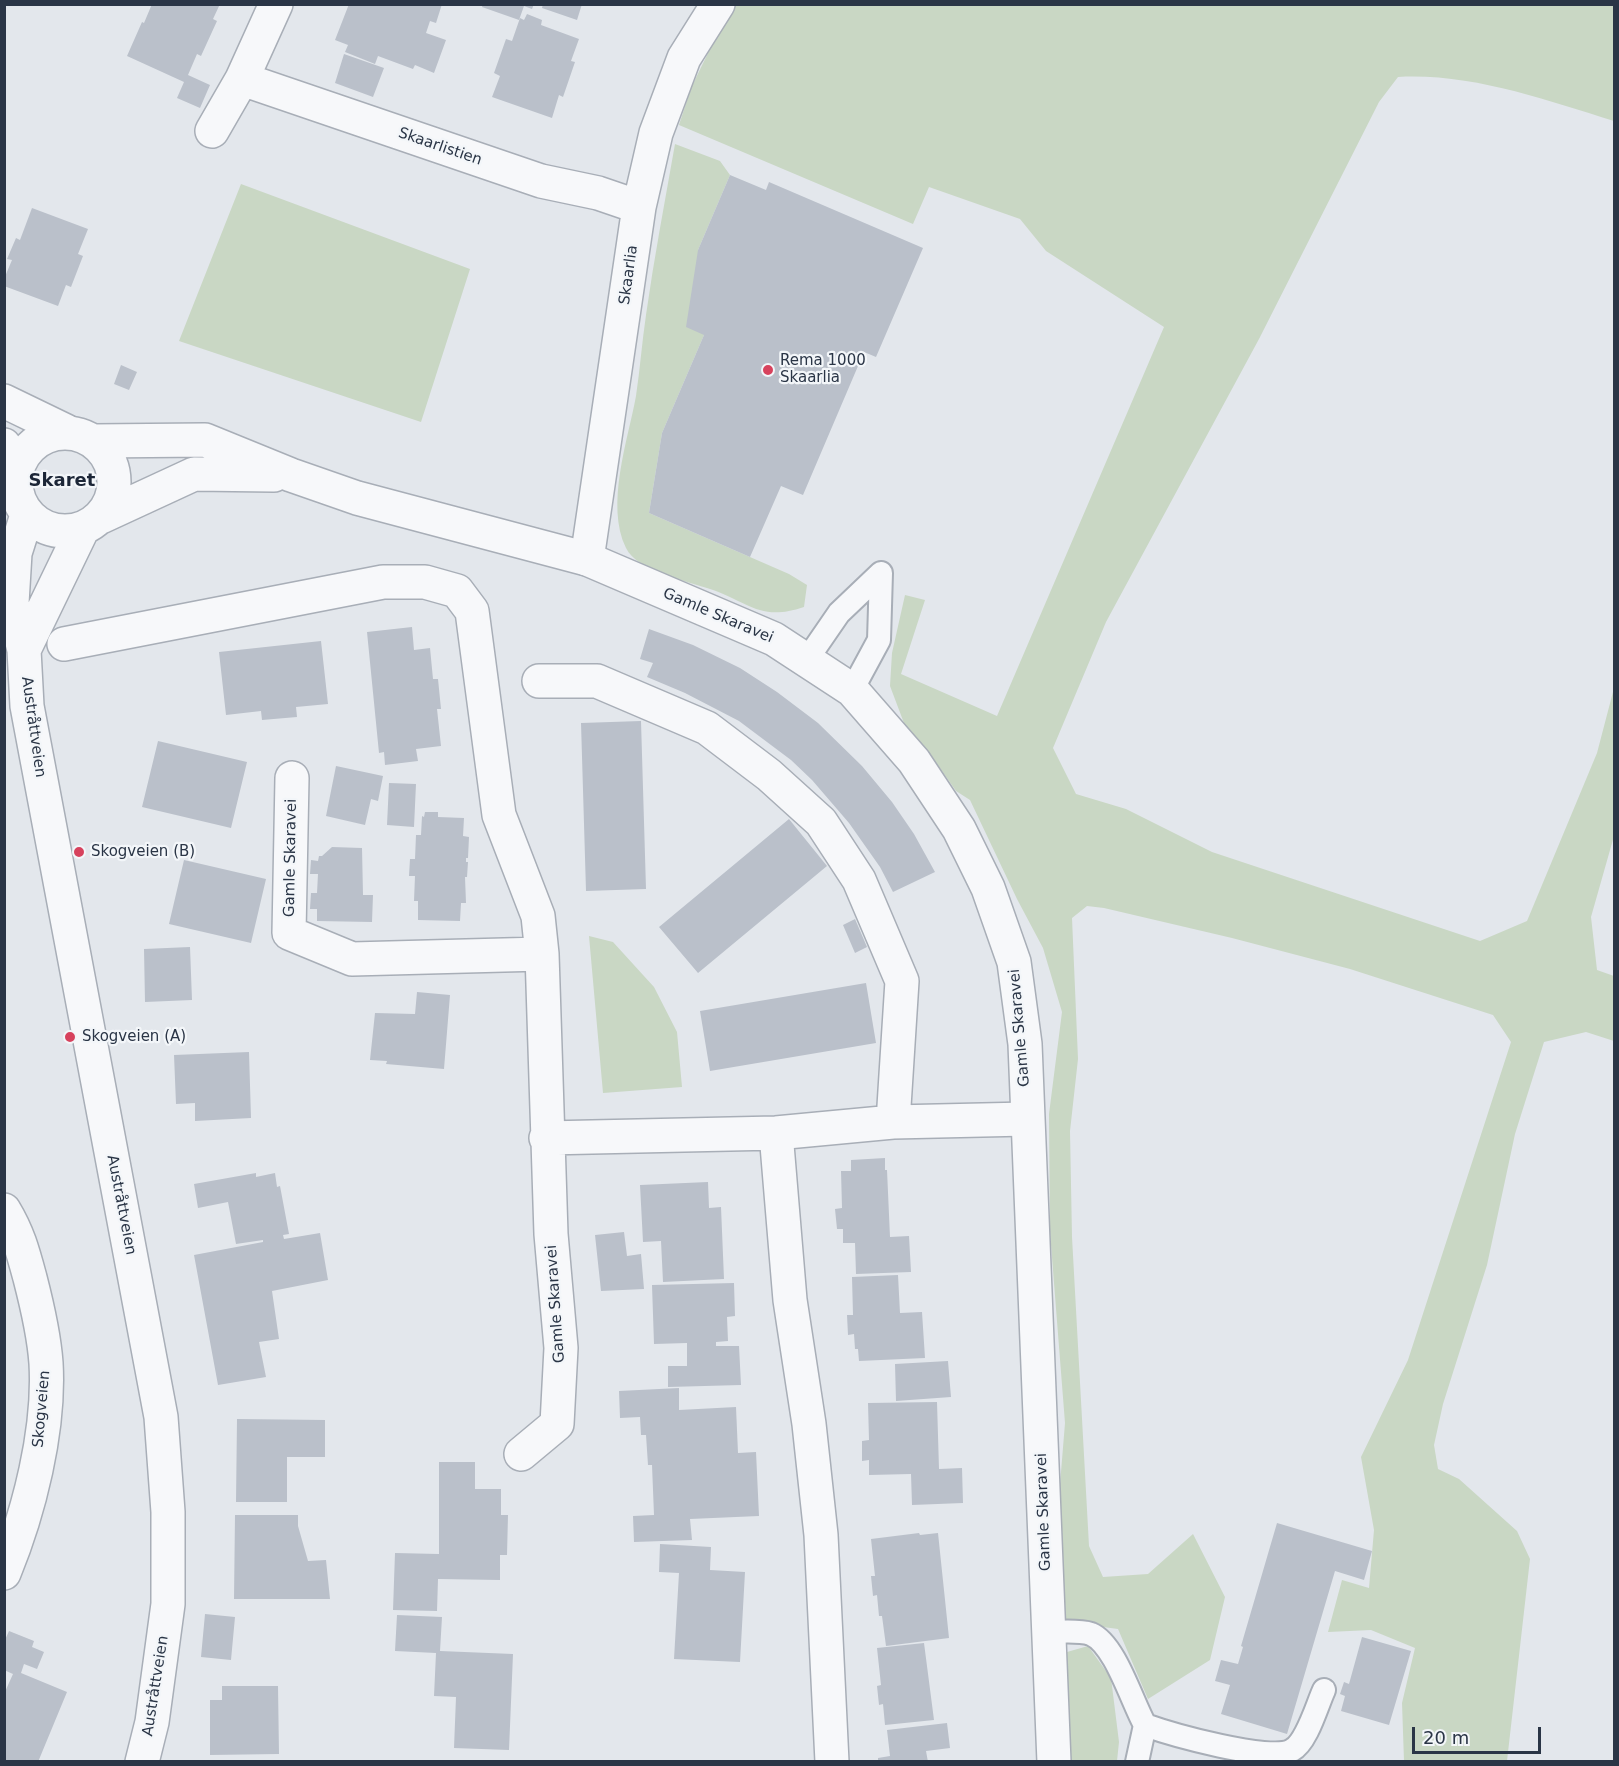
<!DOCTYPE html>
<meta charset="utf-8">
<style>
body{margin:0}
#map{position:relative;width:1619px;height:1766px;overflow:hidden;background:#e3e7ec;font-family:"DejaVu Sans",sans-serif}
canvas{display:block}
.frame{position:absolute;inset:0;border:6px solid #2a3546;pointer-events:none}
.scale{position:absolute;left:1412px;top:1727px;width:129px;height:27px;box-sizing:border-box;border:3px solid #2a3546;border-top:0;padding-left:8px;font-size:18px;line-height:21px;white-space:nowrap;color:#2a3546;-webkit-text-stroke:4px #f3f6f9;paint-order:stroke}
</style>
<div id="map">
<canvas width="1619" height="1766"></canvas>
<div class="frame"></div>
<div class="scale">20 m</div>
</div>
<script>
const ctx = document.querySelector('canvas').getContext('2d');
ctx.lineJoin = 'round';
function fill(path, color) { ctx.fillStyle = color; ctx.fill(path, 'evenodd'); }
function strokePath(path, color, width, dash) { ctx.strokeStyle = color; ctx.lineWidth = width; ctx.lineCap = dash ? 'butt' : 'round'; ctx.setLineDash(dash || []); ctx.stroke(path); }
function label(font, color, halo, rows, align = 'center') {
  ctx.font = font + ' "DejaVu Sans",sans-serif'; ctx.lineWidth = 4.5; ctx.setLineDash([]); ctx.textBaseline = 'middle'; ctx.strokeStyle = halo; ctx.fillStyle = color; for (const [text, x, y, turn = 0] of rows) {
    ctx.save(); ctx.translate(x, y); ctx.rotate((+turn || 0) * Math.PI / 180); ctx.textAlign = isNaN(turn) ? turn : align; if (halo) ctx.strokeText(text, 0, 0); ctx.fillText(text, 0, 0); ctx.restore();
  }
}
const green = new Path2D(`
 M 735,5 L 1614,5 L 1614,121 C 1545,100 1472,73 1398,77 L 1379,102 L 1259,339 L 1106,622 L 1053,748 L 1076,794 L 1126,809 L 1212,852 L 1480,941 L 1527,921 L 1597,753 L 1614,688 L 1614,836 L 1591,917 L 1597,970 L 1614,976 L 1614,1041 L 1586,1032 L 1544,1042 L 1515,1134 L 1487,1265 L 1443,1404 L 1434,1445 L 1438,1469 L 1459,1479 L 1517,1531 L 1530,1559 L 1507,1761 L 1404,1761 L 1402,1703 L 1415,1648 L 1371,1630 L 1328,1632 L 1342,1580 L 1369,1588 L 1374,1530 L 1361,1457 L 1408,1360 L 1511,1042 L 1493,1015 L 1350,969 L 1232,938 L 1104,908 L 1087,906 L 1072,918 L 1078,1059 L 1070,1131 L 1072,1237 L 1089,1546 L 1103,1577 L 1148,1574 L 1193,1534 L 1225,1597 L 1210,1660 L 1148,1699 L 1118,1629 L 1066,1622 L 1054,1589 L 1057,1521 L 1065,1423 L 1050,1232 L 1049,1114 L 1062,1012 L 1043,948 L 1017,899 L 970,800 L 956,791 L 932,757 L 907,731 L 890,686 L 892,653 L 905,595 L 925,600 L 901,674 L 997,716 L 1164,327 L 1046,251 L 1020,219 L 929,187 L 913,224 L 679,125 L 691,88 L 728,12 Z
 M 675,144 L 720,161 L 730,175 L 698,250 L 704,335 L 662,433 L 649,513 L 789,574 L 807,585 L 804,607 C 760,622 749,602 710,589 C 687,581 637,571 626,548 C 605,505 628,440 636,396 C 640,369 642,342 646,315 C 654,258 665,201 675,144 Z
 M 241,184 L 470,269 L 421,422 L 179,341 Z
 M 589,936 L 613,942 L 654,987 L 677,1032 L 682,1087 L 603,1093 Z
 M 1088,1646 L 1111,1678 L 1119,1742 L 1117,1761 L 1067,1761 L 1060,1654 Z`);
const building = new Path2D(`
 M 152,4 L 220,4 L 213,19 L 217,21 L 201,56 L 197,54 L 188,75 L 210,85 L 200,108 L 177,98 L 184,82 L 127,56 L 142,22 L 144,23 Z
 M 349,4 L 442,4 L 436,23 L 430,21 L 426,33 L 446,40 L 434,73 L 415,65 L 413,69 L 378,56 L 375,64 L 345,52 L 348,45 L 335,40 Z
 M 483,4 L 534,4 L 532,9 L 524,6 L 519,20 L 482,7 Z
 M 543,4 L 582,4 L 577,20 L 542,8 Z
 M 527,14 L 542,20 L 541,25 L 579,39 L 571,61 L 575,62 L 563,97 L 559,95 L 552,118 L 492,97 L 500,76 L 494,73 L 506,39 L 512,41 L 520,18 L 524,20 Z
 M 344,54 L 384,68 L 373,97 L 335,83 Z
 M 730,175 L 766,190 L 769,182 L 923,248 L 876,357 L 864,352 L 803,495 L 781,486 L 750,557 L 649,513 L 662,433 L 704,335 L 686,327 L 698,250 Z
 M 32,208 L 88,229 L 78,254 L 83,256 L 71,287 L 66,285 L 58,306 L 4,286 L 4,279 L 12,260 L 7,259 L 16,238 L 20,240 Z
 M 121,365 L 137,372 L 129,390 L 114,384 Z
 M 412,627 L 414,650 L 430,648 L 433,679 L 438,679 L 441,709 L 437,709 L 441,746 L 416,749 L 418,761 L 385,765 L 384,752 L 379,753 L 367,632 Z
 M 649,629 L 693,645 L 740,668 L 777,692 L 818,723 L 862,766 L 892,802 L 914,834 L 935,872 L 893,892 L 880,867 L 849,823 L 812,780 L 791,760 L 739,721 L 685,693 L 647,677 L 653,663 L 640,659 Z
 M 321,641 L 328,704 L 296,707 L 297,717 L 262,720 L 261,711 L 226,715 L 219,652 Z
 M 641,721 L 646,889 L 586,891 L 581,723 Z
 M 158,741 L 247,762 L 231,828 L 142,807 Z
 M 336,766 L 383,776 L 378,801 L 371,799 L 365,825 L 326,816 Z
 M 389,783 L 416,784 L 414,827 L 387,825 Z
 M 425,812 L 438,812 L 438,817 L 464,818 L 463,836 L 469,837 L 468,858 L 466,858 L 466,862 L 468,862 L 467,877 L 465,877 L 466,903 L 461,903 L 460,921 L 418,920 L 418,901 L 414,901 L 415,876 L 409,876 L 410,859 L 415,859 L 416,835 L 421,835 L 422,816 L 424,817 Z
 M 789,819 L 827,866 L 698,973 L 659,927 Z
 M 332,847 L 362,848 L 363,895 L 373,895 L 372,922 L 317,921 L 317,909 L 310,909 L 311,893 L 317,893 L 318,874 L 310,874 L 311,860 L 318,861 L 319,856 L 322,856 Z
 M 184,860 L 266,879 L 251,943 L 169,924 Z
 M 855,919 L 867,947 L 855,953 L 843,925 Z
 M 190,947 L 192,1000 L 145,1002 L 144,949 Z
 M 866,983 L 876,1043 L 710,1071 L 700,1011 Z
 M 417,992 L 450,995 L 444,1069 L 386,1064 L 387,1061 L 370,1060 L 375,1013 L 415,1014 Z
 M 249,1052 L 251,1118 L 195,1121 L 195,1103 L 176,1104 L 174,1055 Z
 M 885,1158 L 885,1170 L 887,1170 L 890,1237 L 909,1236 L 911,1272 L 856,1274 L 855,1243 L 843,1243 L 843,1229 L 837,1229 L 835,1209 L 842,1208 L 841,1171 L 851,1171 L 851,1160 Z
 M 256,1173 L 256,1177 L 275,1173 L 277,1187 L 280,1186 L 289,1234 L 283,1235 L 284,1239 L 320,1233 L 328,1280 L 272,1291 L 279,1339 L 259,1342 L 266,1377 L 218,1385 L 194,1255 L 263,1242 L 263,1240 L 236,1244 L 228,1202 L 198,1208 L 194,1184 Z
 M 708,1182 L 709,1208 L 721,1207 L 724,1279 L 663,1282 L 661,1241 L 643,1242 L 640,1185 Z
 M 624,1232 L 627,1256 L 641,1254 L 644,1289 L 601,1291 L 595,1235 Z
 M 898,1275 L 900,1313 L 922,1312 L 925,1358 L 859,1361 L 858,1349 L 855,1349 L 854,1334 L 848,1335 L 847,1315 L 853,1315 L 852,1277 Z
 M 734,1283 L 735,1316 L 727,1317 L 728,1341 L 716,1342 L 716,1346 L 739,1346 L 741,1385 L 668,1387 L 668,1366 L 687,1366 L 687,1343 L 654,1344 L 652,1285 Z
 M 948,1361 L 951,1397 L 896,1401 L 895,1364 Z
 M 679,1388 L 679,1410 L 736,1407 L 738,1453 L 756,1452 L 759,1516 L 690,1519 L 692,1540 L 634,1542 L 633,1516 L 654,1515 L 652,1465 L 648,1465 L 646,1435 L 641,1435 L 640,1417 L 620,1418 L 619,1391 Z
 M 937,1402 L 939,1469 L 962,1468 L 963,1503 L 912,1505 L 911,1474 L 869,1475 L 869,1460 L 862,1461 L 862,1441 L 869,1440 L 868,1403 Z
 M 237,1419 L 325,1420 L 325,1457 L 287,1457 L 287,1502 L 236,1502 Z
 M 439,1462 L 475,1462 L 475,1489 L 501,1489 L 501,1515 L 508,1515 L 507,1555 L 500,1555 L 500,1580 L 438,1579 L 437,1611 L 393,1610 L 395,1553 L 439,1554 Z
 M 235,1515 L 298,1515 L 298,1526 L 308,1561 L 326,1560 L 330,1599 L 234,1599 Z
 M 1277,1523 L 1372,1551 L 1364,1580 L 1335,1571 L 1287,1734 L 1221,1714 L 1230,1685 L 1215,1681 L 1221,1660 L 1238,1664 L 1243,1647 L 1241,1646 Z
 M 919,1533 L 920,1535 L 938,1533 L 949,1638 L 886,1646 L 882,1616 L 879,1616 L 877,1595 L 873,1596 L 871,1576 L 875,1576 L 871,1539 Z
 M 660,1544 L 711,1547 L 710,1570 L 745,1572 L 740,1662 L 674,1659 L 679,1573 L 659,1572 Z
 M 205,1614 L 235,1617 L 231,1660 L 201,1657 Z
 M 397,1615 L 442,1617 L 440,1651 L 513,1654 L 509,1750 L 454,1748 L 456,1697 L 434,1696 L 436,1653 L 395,1651 Z
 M 9,1631 L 34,1641 L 32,1647 L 44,1652 L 37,1669 L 24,1664 L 21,1673 L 67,1692 L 38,1762 L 4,1762 L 4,1694 L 13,1674 L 4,1670 L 4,1642 Z
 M 1362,1637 L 1411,1651 L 1389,1725 L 1341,1711 L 1345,1696 L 1340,1694 L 1344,1682 L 1349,1684 Z
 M 924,1643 L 934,1720 L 885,1725 L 883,1704 L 879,1705 L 877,1686 L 881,1685 L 877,1648 Z
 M 222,1686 L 278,1686 L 279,1754 L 210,1755 L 210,1700 L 222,1700 Z
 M 947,1723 L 950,1748 L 926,1751 L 928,1762 L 878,1762 L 878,1758 L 890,1756 L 887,1730 Z`);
const service = new Path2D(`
 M 806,661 L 839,613 L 881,573
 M 852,690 L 879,640 L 881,573
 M 1049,1632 C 1062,1632 1078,1630 1091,1634 C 1115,1644 1132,1702 1145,1725 C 1170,1734 1271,1763 1292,1750 C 1307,1742 1317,1705 1324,1690
 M 1137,1762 L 1145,1725`);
const minor = new Path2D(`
 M 242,79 L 541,181 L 598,193 L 639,207
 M 212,131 L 242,79 L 276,4
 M 4,401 L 66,431
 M 4,445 L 18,465
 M 587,559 L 639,207 L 656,133 L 684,58 L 718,4
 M 64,644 L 383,582 L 425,582 L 457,591 L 472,611 L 499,815 L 538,916 L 542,954
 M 539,681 L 597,681 L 707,728 L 769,775 L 821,822 L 859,880 L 902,981 L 893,1122
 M 292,778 L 289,933 L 352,959 L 542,954 L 551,1234 L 561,1348 L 557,1424 L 521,1454
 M 776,1133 L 790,1300 L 809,1424 L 821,1535 L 832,1762
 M 546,1138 L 776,1133 L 893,1122 L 1027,1119
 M 4,1210 C 18,1233 23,1252 30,1278 C 37,1305 44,1335 46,1363 C 50,1430 29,1512 4,1573`);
const tertiary = new Path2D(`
 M16 482a49 49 0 1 1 98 0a49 49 0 1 1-98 0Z
 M 94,441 L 205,440 L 291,475 L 357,498 L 587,559 L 774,639 L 852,690 L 914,761 L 959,829 L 988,888 L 1014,962 L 1025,1044 L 1054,1762
 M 27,515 L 15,553 L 12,603 L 24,650 L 27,706 L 161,1417 L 168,1512 L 168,1604 L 152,1722 L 142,1762
 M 101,517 L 194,474 L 274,475
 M 24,650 L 83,528`);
const markers = [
 [768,370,6,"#d7425d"],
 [79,852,6,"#d7425d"],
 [70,1037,6,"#d7425d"]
];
const streetNames = [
 ["Skaarlistien",440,147,19],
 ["Skaarlia",629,275,-82],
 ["Gamle Skaravei",718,616,23],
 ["Austråttveien",33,727,82],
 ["Gamle Skaravei",291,858,-89],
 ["Gamle Skaravei",1020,1028,-95],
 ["Austråttveien",121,1205,79],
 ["Gamle Skaravei",556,1304,-94],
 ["Skogveien",42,1409,-85],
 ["Gamle Skaravei",1044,1512,-92],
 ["Austråttveien",156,1686,-81]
];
const poiNames = [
 ["Rema 1000",780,361],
 ["Skaarlia",780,378],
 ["Skogveien (B)",91,852],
 ["Skogveien (A)",82,1037]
];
const quarterNames = [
 ["Skaret",62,481]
];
fill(green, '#c9d7c4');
fill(building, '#bac0ca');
strokePath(service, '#a8aeb7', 26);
strokePath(minor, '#a8aeb7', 36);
strokePath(tertiary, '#a8aeb7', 36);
strokePath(service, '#f7f8fa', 22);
strokePath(minor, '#f7f8fa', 33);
strokePath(tertiary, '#f7f8fa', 33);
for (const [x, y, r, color] of markers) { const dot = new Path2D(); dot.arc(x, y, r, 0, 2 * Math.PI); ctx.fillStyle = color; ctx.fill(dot); strokePath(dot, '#f3f6f9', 2); }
label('15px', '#2a3546', '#f3f6f9', streetNames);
label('15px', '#2a3546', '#f3f6f9', poiNames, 'left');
label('bold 18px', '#1c2637', '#f3f6f9', quarterNames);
</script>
